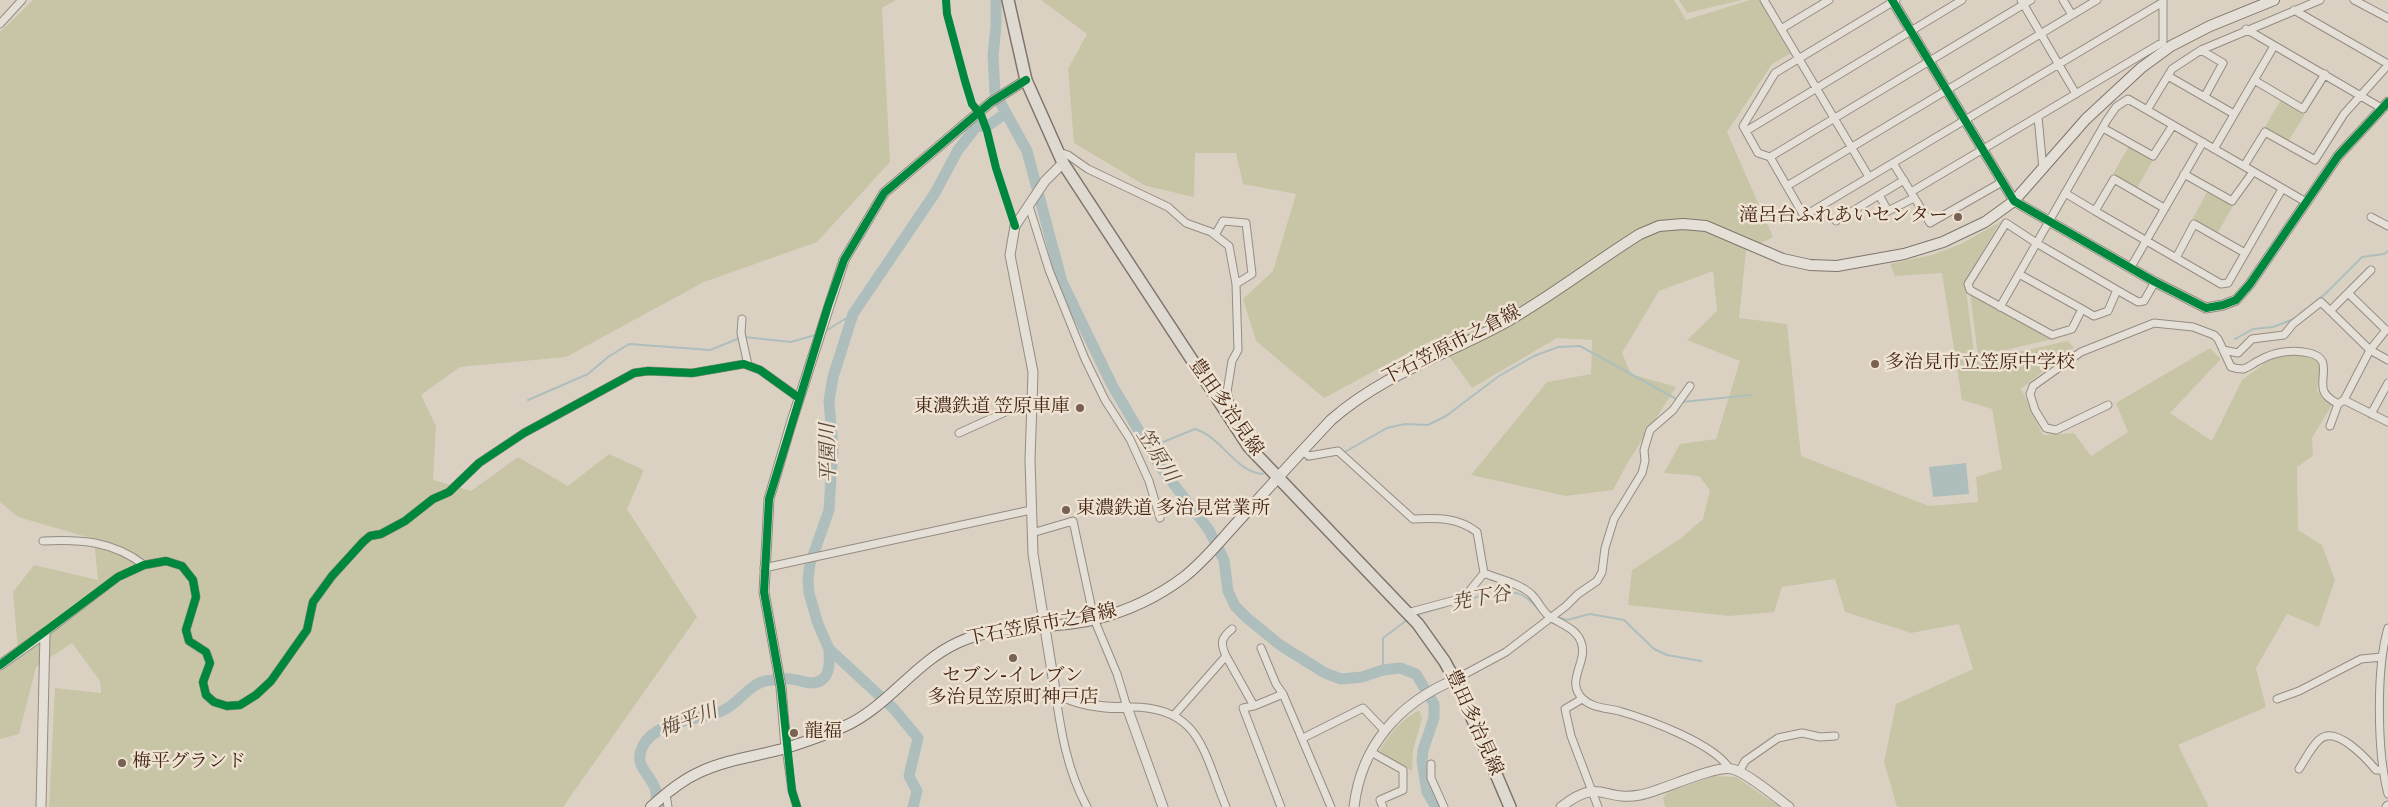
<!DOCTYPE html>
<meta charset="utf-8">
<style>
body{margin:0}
canvas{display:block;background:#dbd1c3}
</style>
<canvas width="2388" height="807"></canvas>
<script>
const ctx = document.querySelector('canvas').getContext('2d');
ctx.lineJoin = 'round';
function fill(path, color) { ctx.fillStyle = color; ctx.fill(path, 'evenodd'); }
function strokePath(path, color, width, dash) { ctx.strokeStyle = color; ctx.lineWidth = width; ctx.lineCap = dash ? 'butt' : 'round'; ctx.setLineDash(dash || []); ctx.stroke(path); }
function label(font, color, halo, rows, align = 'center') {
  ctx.font = font + ' "IM FELL Double Pica","Noto Serif JP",serif'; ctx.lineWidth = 5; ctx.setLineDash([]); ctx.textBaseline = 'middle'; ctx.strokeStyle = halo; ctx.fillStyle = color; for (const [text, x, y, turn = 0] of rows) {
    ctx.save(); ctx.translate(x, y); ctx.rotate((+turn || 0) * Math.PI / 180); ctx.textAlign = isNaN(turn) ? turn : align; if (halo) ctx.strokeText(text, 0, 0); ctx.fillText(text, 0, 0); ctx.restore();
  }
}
const green = new Path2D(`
 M 33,0 L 896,0 L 882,8 L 890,162 L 817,242 L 704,282 L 566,357 L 460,367 L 421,395 L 436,426 L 433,480 L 471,491 L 518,457 L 568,486 L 609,454 L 644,470 L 627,509 L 697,617 L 563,807 L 49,807 L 55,688 L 101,693 L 100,681 L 72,643 L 36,667 L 19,734 L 0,739 L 0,667 L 18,650 L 13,592 L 34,565 L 98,580 L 94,539 L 18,517 L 0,502 L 0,32 Z
 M 1041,0 L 1674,0 L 1686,20 L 1750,0 L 1760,0 L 1793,52 L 1772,64 L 1727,132 L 1773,237 L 1746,251 L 1739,318 L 1787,324 L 1801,456 L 1929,506 L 1978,502 L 1976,477 L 2002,469 L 1992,409 L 1962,400 L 1942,273 L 1895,276 L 1890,264 L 1932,255 L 1961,244 L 2000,222 L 1965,281 L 1975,362 L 2067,341 L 2074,347 L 2021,389 L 2043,435 L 2074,433 L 2091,456 L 2128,432 L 2116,403 L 2210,348 L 2221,359 L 2170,413 L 2212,441 L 2242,380 L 2272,358 L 2307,354 L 2320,364 L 2317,391 L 2332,405 L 2312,438 L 2313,456 L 2297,467 L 2298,530 L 2322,545 L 2335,580 L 2319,627 L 2287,614 L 2256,668 L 2266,707 L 2178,745 L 2209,807 L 1897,807 L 1884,762 L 1896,704 L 1973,669 L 1959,624 L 1911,633 L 1845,612 L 1835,579 L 1782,587 L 1774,612 L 1729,616 L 1628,605 L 1632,570 L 1680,539 L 1703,519 L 1710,490 L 1699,476 L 1664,473 L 1680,444 L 1716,439 L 1740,361 L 1687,340 L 1717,311 L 1713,271 L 1659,291 L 1622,353 L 1631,374 L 1676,387 L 1628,462 L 1613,490 L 1566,496 L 1471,475 L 1547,382 L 1591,374 L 1592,340 L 1557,338 L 1472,388 L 1436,338 L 1324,398 L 1256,341 L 1243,299 L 1273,271 L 1296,194 L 1243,184 L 1236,153 L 1195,153 L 1194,197 L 1146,186 L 1074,143 L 1068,69 L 1087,34 Z
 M 1679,0 L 1742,0 L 1687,13 Z
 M 2281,100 L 2305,114 L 2288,142 L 2264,128 Z
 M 2129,146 L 2153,160 L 2137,188 L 2113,174 Z
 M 2207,192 L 2233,206 L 2217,234 L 2192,220 Z
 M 1970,292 L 2053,339 L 1978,356 Z
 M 1419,710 L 1422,719 L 1413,750 L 1412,771 L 1379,752 C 1388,735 1402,719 1419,710 Z
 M 1713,776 L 1736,777 L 1780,807 L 1665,807 L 1663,798 L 1667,793 Z`);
const water = new Path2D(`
 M 1966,463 L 1969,494 L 1933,497 L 1929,467 Z`);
const stream = new Path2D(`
 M 2299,315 L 2325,294 L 2362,257 L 2384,254 L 2388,251
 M 824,332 L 853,314
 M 744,337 L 791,342 L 815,335
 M 2235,339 L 2253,329 L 2273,327 L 2294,319
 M 528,400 L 588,374 L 608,357 L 629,344 L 710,350 L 740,338
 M 1682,402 L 1751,395
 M 1148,448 L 1195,429 C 1222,437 1235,472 1263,474
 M 1343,453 L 1387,428 L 1405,424 L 1428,425 L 1446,416 L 1499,376 L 1534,356 L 1558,347 L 1580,346 L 1678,400
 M 1306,460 L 1339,454
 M 1461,602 L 1480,596 L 1494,599 C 1516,588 1523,592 1539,610
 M 1417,615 L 1447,606
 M 1557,617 L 1567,620 L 1590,614 L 1624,620 L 1654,649 L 1667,655 L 1701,661
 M 1383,670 L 1383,638 L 1407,620`);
const river = new Path2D(`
 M 996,0 L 996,26 L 993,56 L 995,93 L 1027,151 L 1062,282 L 1112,385 L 1159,465 L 1209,530 L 1224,560 L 1228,591 L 1235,606 L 1247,618 L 1280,645 L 1325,673 L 1341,679 L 1362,677 L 1383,670 L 1400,668 L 1416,674 L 1434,704 L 1434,718 L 1423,750 L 1422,761 L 1427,792 L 1436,807
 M 658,807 C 657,801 657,794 655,788 C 649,773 634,766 642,748 C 653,721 699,720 722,711 C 742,702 749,681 772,680 C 778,679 785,678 791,679 C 802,680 814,688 824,678 C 831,670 829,659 829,649
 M 913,807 L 917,791 L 909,776 L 918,738 L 894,709 L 829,649 L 818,624 L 809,593 L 808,579 L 810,564 L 829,510 L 833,447 L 829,401 L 833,377 L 853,314 L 935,193 L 958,150 L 976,127 L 989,125 L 1006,113`);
const minor = new Path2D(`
 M 1764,0 L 1869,177
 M 1896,0 L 1775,73 L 1743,126 L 1758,153 L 1770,157 L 1804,216 L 2163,2
 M 2021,0 L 2076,94
 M 2063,0 L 2072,15
 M 2354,0 L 2388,18
 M 2294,10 L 2388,64
 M 0,24 L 22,0
 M 1781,29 L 1829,0
 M 2246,29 L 2383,109
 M 2201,50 L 2223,63 L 2205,96
 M 2168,76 L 2234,114
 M 2254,80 L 2303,109 L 2325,74
 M 2147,110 L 2172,69 L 2201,50 L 2320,0
 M 2038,117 L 2043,169
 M 2103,128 L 2153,156 L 2173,125
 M 1746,131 L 1962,0
 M 2214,149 L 2274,46
 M 1058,152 L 1068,155 L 1088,169 L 1168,207 L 1186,223 L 1211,232 L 1229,246 L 1236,284 L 1238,350 L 1232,361 L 1227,392 L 1234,419
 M 1770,157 L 2031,0
 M 1893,163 L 1930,223 L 2002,182
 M 2244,166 L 2265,132 L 2315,160 L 2344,114 L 2388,65
 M 2184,174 L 2232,201 L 2253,172
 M 1787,186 L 2097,0
 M 1911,192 L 2163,42 L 2163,0
 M 2065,193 L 2095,211 L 2114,179 L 2164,208
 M 1879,195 L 1888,211 L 1914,198
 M 1029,206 L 1049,270 L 1085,359 L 1105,400 L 1130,439 L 1149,481 L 1160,518
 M 2095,211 L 2221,284 L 2228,283 L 2282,189
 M 2371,217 L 2388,226
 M 1836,221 L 1904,180
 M 1215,235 L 1223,221 L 1246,223 L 1252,274 L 1236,284
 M 2176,258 L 2194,224 L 2245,253
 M 2131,267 L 2203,142
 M 2019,274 L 2082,309
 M 2117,290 L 2038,244 L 2006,223 L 1968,284 L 1970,290 L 2052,335 L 2072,329 L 2082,309 L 2094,316 L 2108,311 L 2117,290 L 2138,302 L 2144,301 L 2155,282
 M 2000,307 L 2107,120 L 2116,107 L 2128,99 L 2306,202
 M 2330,311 L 2371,270
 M 742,319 L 741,333 L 748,365
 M 2223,350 L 2238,353 L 2252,339 L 2284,335 L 2293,324 L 2321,302 L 2370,350 L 2388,360
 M 2344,400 L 2388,422
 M 2108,405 L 2056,430 L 2046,428 L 2035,410 L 2030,394 L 2033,386 L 2081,352 L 2154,323 L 2193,327 L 2214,335 L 2218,339 L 2231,367 C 2234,368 2239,369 2243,369 C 2248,368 2255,362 2260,360 C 2274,352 2293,349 2309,353 C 2331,358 2321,373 2323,388 C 2324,396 2332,400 2338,404
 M 2371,414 L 2388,383
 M 2330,426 L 2338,404 L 2344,400 L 2370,350 L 2386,330 L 2348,293
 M 959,433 L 1032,400
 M 1302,451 L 1309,456 L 1338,451 L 1413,519 C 1437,518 1457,517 1477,532 L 1484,573
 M 1032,533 L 1073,521 L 1094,619 L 1117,674 L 1127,707 C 1200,705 1203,751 1226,807
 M 43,541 C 80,539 113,541 144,565
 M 764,568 L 1031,510
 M 1484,573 C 1498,579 1522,584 1532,595 C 1539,602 1542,611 1549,616 C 1560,624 1576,628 1581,642 C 1589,662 1564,681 1583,699 C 1592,708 1607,708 1619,711 C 1647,719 1713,743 1729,768
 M 1407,613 L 1459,599 L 1467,594 L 1484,573
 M 2388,628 C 2376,668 2377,753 2388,794
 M 45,633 L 118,577 L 144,565 L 166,561 L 182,566 L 193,580 L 196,597 L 186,630 L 189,641 L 206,652 L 210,663 L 203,682 L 206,695 L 214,702 L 227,706 L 240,705 L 256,695 L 271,681 L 307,630 L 313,602 L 332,576 L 363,542 L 370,536 L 381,534 L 405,521 L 433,499 L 449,492 L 479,463 L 524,433 L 634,373 L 648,371 L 692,373 L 744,364 L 760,370 L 799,398
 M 1261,648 L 1276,684 L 1283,694
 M 1226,656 C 1220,643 1221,638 1232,629
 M 1454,680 L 1506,652 L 1566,606 L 1578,594 L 1597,581 L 1602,572 L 1605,548 L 1614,519 L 1642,473 L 1645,461 L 1644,450 L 1650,430 L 1673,410 L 1690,386
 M 1055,690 C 1061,732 1067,770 1087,807
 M 1582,699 L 1565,709 L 1571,736 L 1598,807
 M 2277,699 L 2299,691 L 2361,659 L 2382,657
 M 1254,706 L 1243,708 L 1281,807
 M 1175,714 L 1226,656 L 1254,706 L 1283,694 L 1331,807
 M 1303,738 L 1363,708 L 1384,730
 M 786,748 L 792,791 L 797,807
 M 1371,752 L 1403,770 L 1403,790 L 1380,800 L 1383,807
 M 1431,764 L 1431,778 L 1444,807
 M 2299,769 C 2305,760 2311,747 2319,740 C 2335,724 2366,758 2376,770 L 2383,770
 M 1739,772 L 1745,761 L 1778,738 L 1802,733 L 1820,737 L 1835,736
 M 666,794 L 668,807`);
const tertiary = new Path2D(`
 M 1892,0 L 2014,201 L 2155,282 L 2206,308 L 2223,305 L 2236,300 L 2250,284 L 2338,156 L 2388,102
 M 1063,163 L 1045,181 L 1015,226 L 1010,255 L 1033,372 L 1030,460 L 1033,554 L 1055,690 C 1068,704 1107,709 1127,707 L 1163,807
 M 0,665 L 45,633
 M 786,748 L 781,687 L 764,592 L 769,499 L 791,424 L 844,260 L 884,193 L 991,102 L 1026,80
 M 41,807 L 45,633
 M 1354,807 C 1361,746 1399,703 1454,680
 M 1561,807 C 1601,776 1602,802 1640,795 C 1662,791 1714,765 1732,769 C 1746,772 1776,797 1789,807
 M 2387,807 L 2388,806`);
const secondary = new Path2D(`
 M 651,807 C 666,793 682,780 700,772 C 728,759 758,756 786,748 C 805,742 825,735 843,727 C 887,708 914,663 957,643 C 1000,622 1051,631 1096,619 C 1127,611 1159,596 1184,577 C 1206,560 1224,536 1243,516 C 1272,484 1301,452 1331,420 C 1385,373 1444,356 1506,322 C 1552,296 1595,262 1640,234 L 1659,226 L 1683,224 L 1706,226 L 1783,259 L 1810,265 L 1837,266 L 1904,254 L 1943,242 L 1985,222 L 2014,201 L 2086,119 L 2141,68 L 2171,46 L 2210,26 L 2274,0`);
const primary = new Path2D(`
 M 1008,0 L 1026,80 L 1063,163 L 1249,447 L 1418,624 L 1445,662 L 1461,692 L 1510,807`);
const cycleway = new Path2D(`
 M 946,0 L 947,14 L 965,81 L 972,104 L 981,115 L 987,131 L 996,168 L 1015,226
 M 1892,0 L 2014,201 L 2155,282 L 2206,308 L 2223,305 L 2236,300 L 2250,284 L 2338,156 L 2388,102
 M 0,665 L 118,577 L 144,565 L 166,561 L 182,566 L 193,580 L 196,597 L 186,630 L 189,641 L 206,652 L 210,663 L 203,682 L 206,695 L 214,702 L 227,706 L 240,705 L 256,695 L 271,681 L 307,630 L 313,602 L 332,576 L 363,542 L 370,536 L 381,534 L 405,521 L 433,499 L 449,492 L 479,463 L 524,433 L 634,373 L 648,371 L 692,373 L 744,364 L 760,370 L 799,398
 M 797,807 L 792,791 L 781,687 L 764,592 L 769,499 L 828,306 L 844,260 L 884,193 L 991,102 L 1026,80`);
const markers = [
 [1958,217,5,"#796151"],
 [1875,364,5,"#796151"],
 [1080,408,5,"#796151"],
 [1066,510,5,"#796151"],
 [1013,658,5,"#796151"],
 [794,733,5,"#796151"],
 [122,763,5,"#796151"]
];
const poiNames = [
 ["滝呂台ふれあいセンター",1948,217,"right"],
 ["多治見市立笠原中学校",1885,364],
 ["東濃鉄道 笠原車庫",1070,408,"right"],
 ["東濃鉄道 多治見営業所",1076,510],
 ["セブン-イレブン",1013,677,"center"],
 ["多治見笠原町神戸店",1013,699,"center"],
 ["龍福",804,733],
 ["梅平グランド",132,763]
];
const streetNames = [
 ["下石笠原市之倉線",1452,346,-27],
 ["豊田多治見線",1225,408,55],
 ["下石笠原市之倉線",1042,626,-11],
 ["豊田多治見線",1473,723,66]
];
const waterNames = [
 ["平園川",830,453,-91],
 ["笠原川",1156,456,57],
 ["尭下谷",1481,600,-10],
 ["梅平川",689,722,-21]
];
fill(green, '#c7c5a6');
fill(water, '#aebebd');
strokePath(stream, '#aebebd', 2);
strokePath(river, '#aebebd', 11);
strokePath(minor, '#958c82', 9);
strokePath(tertiary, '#958c82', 11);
strokePath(secondary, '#7f756b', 12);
strokePath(primary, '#7f756b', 14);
strokePath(minor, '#e4dfd7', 7);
strokePath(tertiary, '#e4dfd7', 9);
strokePath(secondary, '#e4dfd7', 10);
strokePath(primary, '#ded9d1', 11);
strokePath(cycleway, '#00873e', 8);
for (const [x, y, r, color] of markers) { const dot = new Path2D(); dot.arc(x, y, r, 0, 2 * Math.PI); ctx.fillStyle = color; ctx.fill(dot); strokePath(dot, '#eee2d2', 2); }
label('19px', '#442413', '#eee2d2', poiNames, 'left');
label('19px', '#442413', '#eee2d2', streetNames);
label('italic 20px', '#5a483d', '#eee2d2', waterNames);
</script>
